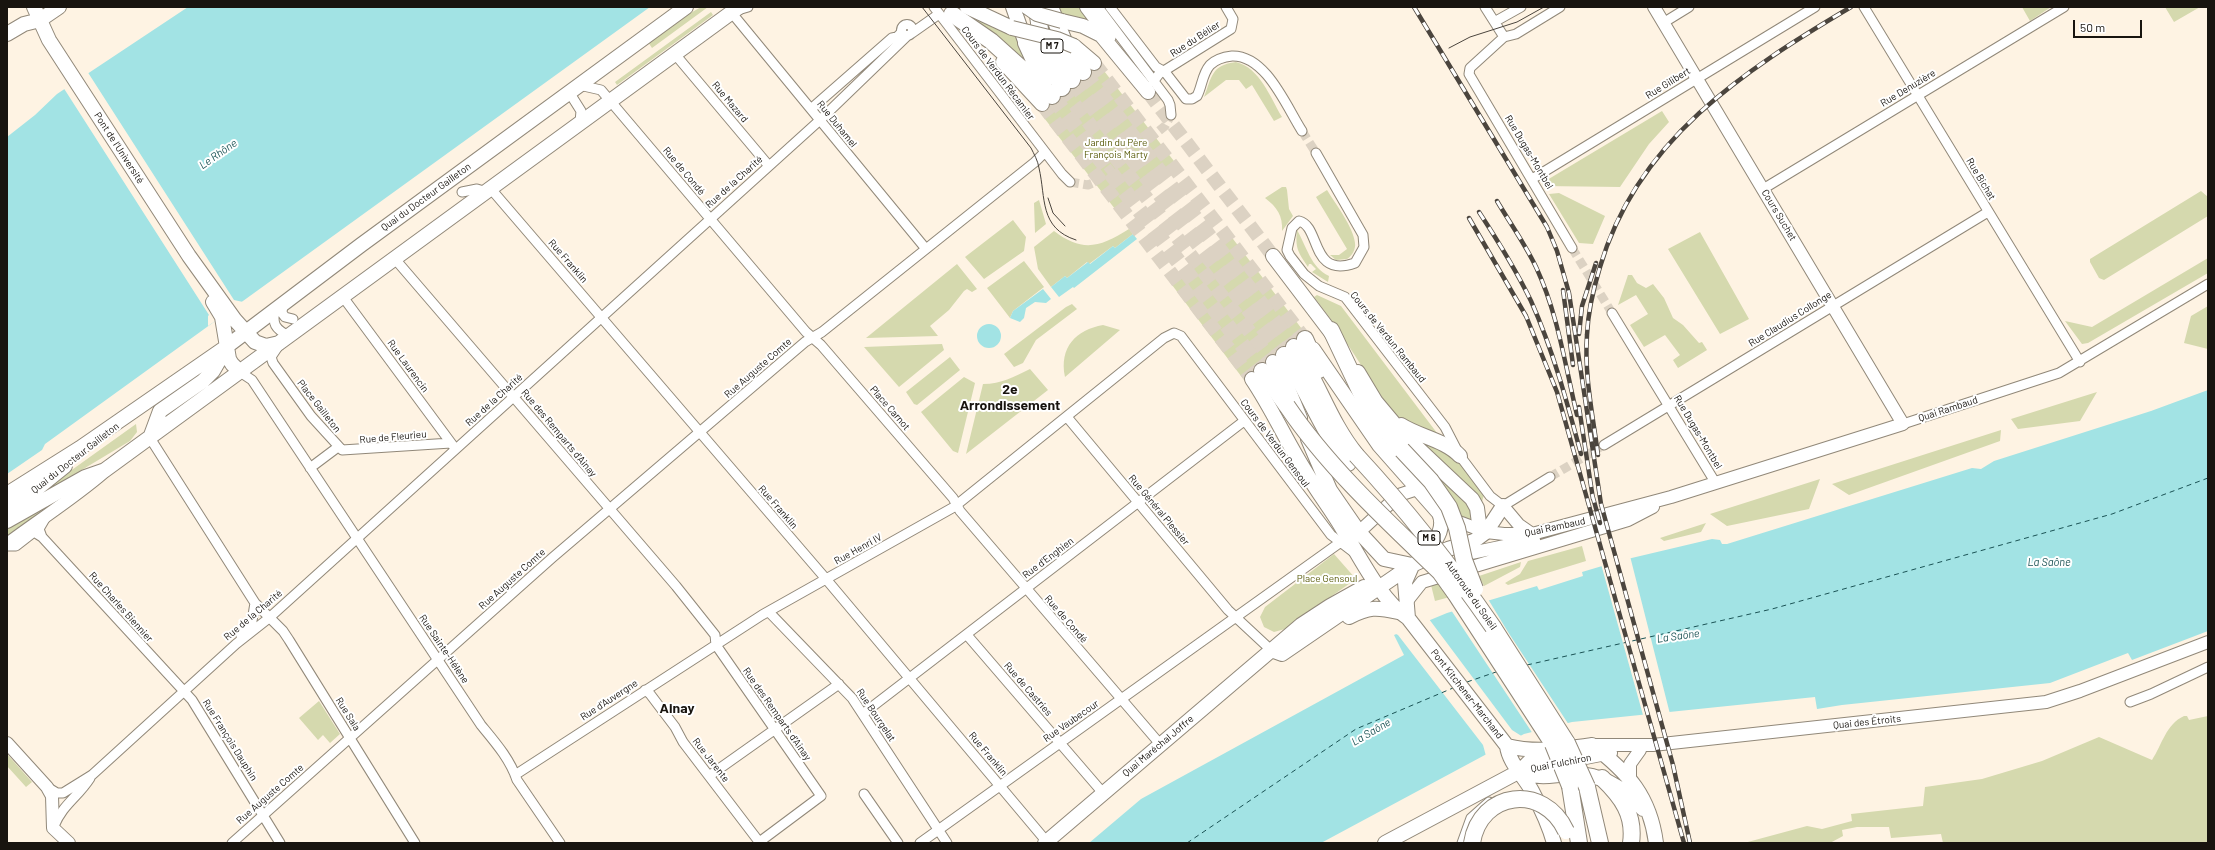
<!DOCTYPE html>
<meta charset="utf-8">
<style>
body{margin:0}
#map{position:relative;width:2215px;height:850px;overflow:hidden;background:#fef3e3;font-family:Barlow,sans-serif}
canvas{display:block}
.frame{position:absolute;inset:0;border:8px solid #18140f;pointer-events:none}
.scale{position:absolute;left:2073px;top:20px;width:69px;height:18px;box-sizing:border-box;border:2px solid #18140f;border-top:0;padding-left:5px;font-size:12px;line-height:14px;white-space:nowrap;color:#18140f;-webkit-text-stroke:3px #fff;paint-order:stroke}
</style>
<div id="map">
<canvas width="2215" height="850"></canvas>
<div class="frame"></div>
<div class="scale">50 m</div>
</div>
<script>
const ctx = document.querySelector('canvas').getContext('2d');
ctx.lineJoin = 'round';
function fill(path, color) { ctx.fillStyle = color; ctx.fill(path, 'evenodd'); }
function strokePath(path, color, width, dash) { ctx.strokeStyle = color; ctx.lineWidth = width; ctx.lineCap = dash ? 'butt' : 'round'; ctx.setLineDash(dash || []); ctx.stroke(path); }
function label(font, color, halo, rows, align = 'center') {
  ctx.font = font + ' Barlow,sans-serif'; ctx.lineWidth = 4; ctx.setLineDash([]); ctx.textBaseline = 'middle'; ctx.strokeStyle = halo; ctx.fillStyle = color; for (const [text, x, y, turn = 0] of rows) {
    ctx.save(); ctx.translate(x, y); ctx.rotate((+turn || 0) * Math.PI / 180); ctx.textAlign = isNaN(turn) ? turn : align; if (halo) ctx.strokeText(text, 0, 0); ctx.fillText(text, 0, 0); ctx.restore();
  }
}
const green = new Path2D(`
 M 701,7 L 708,7 L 652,48 L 648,42 L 675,22 Z
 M 1057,7 L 1080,7 L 1097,25 L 1061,16 Z
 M 2022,7 L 2051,7 L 2030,21 Z
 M 2165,7 L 2200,7 L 2174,22 Z
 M 711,12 L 713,15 L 617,85 L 615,82 Z
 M 965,14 L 994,28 L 1015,35 L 1031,68 Z
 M 1236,62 C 1260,68 1270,97 1282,117 L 1274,121 L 1252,85 L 1246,89 L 1239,80 L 1226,80 L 1204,97 C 1212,77 1211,65 1236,62 Z
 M 1101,67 L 1177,165 L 1165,175 L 1163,172 L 1115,209 L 1041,114 Z
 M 1662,111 L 1669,122 L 1649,144 L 1620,187 L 1544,186 L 1542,183 Z
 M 1282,187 L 1286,187 L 1287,190 L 1289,209 L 1293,216 L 1282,231 C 1283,216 1277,207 1265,198 Z
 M 1327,190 C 1335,203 1354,228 1355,243 C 1356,249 1352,256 1347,259 L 1336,260 L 1330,255 L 1339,255 L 1347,249 L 1316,197 Z
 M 2201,191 L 2208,197 L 2208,216 L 2104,280 L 2099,278 L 2090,262 L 2090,259 Z
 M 1559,193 L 1605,216 L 1593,244 L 1579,243 L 1549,194 Z
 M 1039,200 L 1046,224 L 1035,233 L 1034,203 Z
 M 1013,220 L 1026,237 L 1024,251 L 984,279 L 965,257 Z
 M 1129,229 L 1133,234 L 1115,248 L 1113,246 L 1089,264 L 1087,262 L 1067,278 L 1065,276 L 1051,287 L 1038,269 L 1034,247 L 1054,231 C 1083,253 1100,247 1129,229 Z
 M 1297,230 C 1306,245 1311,268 1329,276 L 1328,282 L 1312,272 L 1316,269 L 1311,264 L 1309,264 L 1308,267 C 1298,252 1295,248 1297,230 Z
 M 1700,232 L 1749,319 L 1720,334 L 1668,249 Z
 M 1230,235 L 1305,333 L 1244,380 L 1169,281 Z
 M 2208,258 L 2208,273 L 2088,343 L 2082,344 L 2065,321 L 2092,327 Z
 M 1024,261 L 1044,287 L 1013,311 L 1010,318 L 987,288 Z
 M 957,264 L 977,289 L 972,292 L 967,289 L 964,291 L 949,310 L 930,326 L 938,336 L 866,338 Z
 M 1628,275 L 1632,275 L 1637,283 L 1646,288 L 1653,284 L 1664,298 L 1673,318 L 1683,325 L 1699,343 L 1702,342 L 1707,350 L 1678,368 L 1673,360 L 1680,355 L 1665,335 L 1644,347 L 1630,325 L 1648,314 L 1636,295 L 1618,305 Z
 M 1317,295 L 1341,306 L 1440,437 L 1404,424 L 1391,411 L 1335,325 L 1314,297 Z
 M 1072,304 L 1077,309 L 1036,340 L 1023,363 L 1014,367 L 1004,354 L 1066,307 Z
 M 2208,306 L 2208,349 L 2184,343 L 2191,316 Z
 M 1103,325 L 1120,330 L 1065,377 C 1059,347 1076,330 1103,325 Z
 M 942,344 L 944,350 L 899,387 L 864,347 Z
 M 950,357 L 960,370 L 917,405 L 914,404 L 906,392 Z
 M 1030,369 L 1048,390 L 966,454 L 983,384 C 1002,384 1013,377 1030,369 Z
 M 964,377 L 975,383 L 958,453 L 953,451 L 921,412 Z
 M 2097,392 L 2080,421 L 2018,429 L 2011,419 Z
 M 136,424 L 137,432 L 130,441 L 50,489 L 48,487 Z
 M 2001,430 L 2000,441 L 1849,495 L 1832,484 Z
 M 1418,443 L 1428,443 L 1457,456 L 1484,495 L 1481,505 Z
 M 1433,473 L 1469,504 L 1474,522 L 1462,518 L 1448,491 Z
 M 1820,479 L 1809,509 L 1727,526 L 1710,514 Z
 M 57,500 L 7,538 L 7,527 Z
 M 1706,523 L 1701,532 L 1664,541 L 1660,538 Z
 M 1582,546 L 1586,561 L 1508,585 L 1505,583 L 1520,574 L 1528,561 Z
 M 1334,554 L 1356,579 L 1285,629 L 1274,632 L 1264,627 L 1260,617 L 1265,607 Z
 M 1521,562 L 1520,567 L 1484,586 L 1479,576 Z
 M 1476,575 L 1483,588 L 1435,601 L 1431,585 Z
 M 319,701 L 340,734 L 330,743 L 323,735 L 318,740 L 299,718 Z
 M 2184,716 L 2187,716 L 2189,720 L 2208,716 L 2208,843 L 1943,843 L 1941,834 L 1891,838 L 1889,827 L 1857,827 L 1842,830 L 1843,836 L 1830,843 L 1744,843 L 1807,826 L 1822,829 L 1852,821 L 1851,814 L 1923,806 L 1925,787 L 1982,779 L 2042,761 L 2099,737 L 2152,760 C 2162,745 2166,724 2184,716 Z
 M 7,754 L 32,782 L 26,787 L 7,766 Z`);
const water = new Path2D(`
 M 188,7 L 650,7 L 45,444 L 42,450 L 7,474 L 7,137 L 35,115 L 57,94 Z
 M 1133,234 L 1137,239 L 1074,288 L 1073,287 L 1059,297 L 1051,287 L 1065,276 L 1067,278 L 1088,262 L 1090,264 L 1113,246 L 1115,248 Z
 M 1043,289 L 1051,299 L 1046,303 L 1035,302 L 1026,308 L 1024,318 L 1020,322 L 1010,318 L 1013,311 Z
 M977 336a12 12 0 1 1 24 0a12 12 0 1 1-24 0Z
 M 2208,390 L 2208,631 L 2132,660 L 2128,653 L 2050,683 L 1842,705 L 1817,709 L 1815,697 L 1572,722 L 1524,734 L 1321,843 L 1089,843 L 1141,799 L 1404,655 L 1394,635 L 1447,613 L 1537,586 L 1539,590 L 1583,576 L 1582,572 L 1619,561 L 1712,539 L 1720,540 L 1722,544 L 1727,544 L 1972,468 L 1981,469 L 1994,461 L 2151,411 Z`);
const pier = new Path2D(`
 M 87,71 L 234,300 L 243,302 L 208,326 L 208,316 L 209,315 L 63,87 Z
 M 1630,556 L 1670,714 L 1643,715 L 1601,564 Z
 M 1488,599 L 1508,632 L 1569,725 L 1533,734 L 1451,610 Z
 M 1429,619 L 1512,730 L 1523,737 L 1486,756 L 1483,745 L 1398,635 L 1394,633 Z`);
const ferry = new Path2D(`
 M 1527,665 L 1772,609 L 2112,514 L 2208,478
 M 1467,682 L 1496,672
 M 1187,843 L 1356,729 L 1453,688`);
const streetTunnel = new Path2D(`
 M 1302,131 L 1316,153
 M 1070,182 L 1088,185 L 1095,182 L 1165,126 L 1171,115
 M 1572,248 L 1612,313
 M 1550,477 L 1604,445`);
const primaryTunnel = new Path2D(`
 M 1094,63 L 1305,339
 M 1062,88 L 1273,362
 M 1148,92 L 1273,256
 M 1042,104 L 1252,379`);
const highwayTunnel = new Path2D(`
 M 1083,72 L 1294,347
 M 1072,80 L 1284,355
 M 1052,96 L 1262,371`);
const street = new Path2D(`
 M 748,7 L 731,12 L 926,249
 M 934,7 L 1062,174 L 1070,182
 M 1098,7 L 1168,100 L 1170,105 L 1171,115
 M 1110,7 L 1156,67 L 1165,72 L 1186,99 L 1192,99 L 1197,96 C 1202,87 1202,74 1210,65 C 1216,59 1223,57 1232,56 C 1266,55 1286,106 1302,131
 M 1485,7 L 1504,37
 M 1560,7 L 1516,34 L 1504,37 L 1470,68 L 1469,74 L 1572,248
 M 1864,7 L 2080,362
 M 1496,21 L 1521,7
 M 1663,23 L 1689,7
 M901.5 30a5.5 5.5 0 1 1 11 0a5.5 5.5 0 1 1-11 0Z
 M 912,33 L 939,14
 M 674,53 L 769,166
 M 1153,82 L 1159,74 L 1231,29 L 1233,19 L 1226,7
 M 579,85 L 601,90 L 806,332 L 821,345 L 953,498 L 960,511 L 1160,744
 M 569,92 L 581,111 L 580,122
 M 811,109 L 892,38 L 897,37 L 902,32
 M 1316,153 L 1363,235 L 1364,247 L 1355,263 C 1310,279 1321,226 1299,221 L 1292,228 L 1287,250 L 1290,256 L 1304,274 L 1319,286 L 1345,297 L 1445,427 L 1460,456 L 1490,496 L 1503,506 L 1550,477
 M 1532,179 L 1815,7
 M 491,189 L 826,579 L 1047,842
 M 1763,189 L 2064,7
 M 462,192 L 477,189 L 487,192
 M 395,259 L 676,586 L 715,635 L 716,645
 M 343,297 L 454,447
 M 283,303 L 282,313 L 285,317 L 293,319
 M 275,309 C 272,324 275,329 289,336
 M 1612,313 L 1715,482
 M 277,348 L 271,357 L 273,363 L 311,416 L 342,450 L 451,443
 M 240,372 L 252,380 L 481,725 C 495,742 510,759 517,780 L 560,843
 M 1067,417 L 1228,610 L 1271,650
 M 1903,424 L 2059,373 L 2208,284
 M 150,438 L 255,603 L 283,631 L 289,640 L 415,843
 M 1604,445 L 1988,212
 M 310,468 L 338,447
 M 46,517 L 39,529 L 42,537 L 192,700 L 280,843
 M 7,546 L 16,546 L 34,532 L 42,537
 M 769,612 L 852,698 L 947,843
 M 967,635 L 1103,793
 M 241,636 L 252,621 L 255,603
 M 716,645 L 821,796 L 758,843
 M 645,690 L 650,694 L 675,727 L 683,742 L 760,843
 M 2130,702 L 2151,694 L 2208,667
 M 864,713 L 1244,421
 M 515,775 L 762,615 L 954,507 L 1164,338 L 1174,333 L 1181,336 L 1331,535 L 1352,551
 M 709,776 L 839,684
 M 47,787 L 57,793 L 63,793 L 92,775 L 236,644 L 269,618 L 820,120 L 907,36
 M 864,794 L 898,843
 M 54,826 C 63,804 78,797 90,778
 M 232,843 L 552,558 L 805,342 L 822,332 L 1035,162 L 1045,152
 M 920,843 L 1345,539
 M 1462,843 L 1471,818 L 1489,802`);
const secondary = new Path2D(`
 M 1503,506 L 1519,525 L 1532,534
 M 1451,519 L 1486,532 L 1504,534 L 1532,534 L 1671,497 L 1903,424 L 1654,7
 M 1359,532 L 1399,495 L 1417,489
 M 7,544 C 39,520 74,498 104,472
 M 1471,553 L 1534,540
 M 1407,601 L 1422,582 L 1628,520 L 1653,507
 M 7,743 L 47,787 L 52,796 L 53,828 L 69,843
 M 1592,745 L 1653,745 L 2046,702 L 2080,691 L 2208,642
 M 1520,771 L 1611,753
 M 1630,779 L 1630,764 L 1640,750`);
const primary = new Path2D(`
 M 34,7 L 49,40 L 189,256 L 235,320 L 255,342 L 266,346 L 279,343
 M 967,7 L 1012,28
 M 1013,7 L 1025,41
 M 1087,7 L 1109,36
 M 1062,21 L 1083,26 L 1101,35 L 1148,92
 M 7,34 L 24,24 L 40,20 L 59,7
 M 1074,46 L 1094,63
 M 1003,62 L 1042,104
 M 1273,256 L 1336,339
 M 213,302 L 222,317 L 229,359 L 232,364 L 240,372
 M 1313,349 L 1379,445 L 1439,513 C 1446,528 1435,541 1427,553
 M 1273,362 L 1284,379 L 1300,418
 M 1358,372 L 1376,402 L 1402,433 L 1472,499 L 1477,508 L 1479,523
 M 1252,379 C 1273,410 1287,443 1307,474 C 1318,493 1331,509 1342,528 C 1359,555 1381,601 1408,618 L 1507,746 C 1509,763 1524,776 1532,791 C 1541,808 1549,825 1554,843
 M 1401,425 C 1420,437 1445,440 1460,456
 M 150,438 L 160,411 L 203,381 L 213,371 L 224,352
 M 1308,439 L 1330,490 L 1359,532 L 1384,559 L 1412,565
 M 7,494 L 80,448 L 226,347 L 361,245 L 686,7
 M 7,508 L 34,491 L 65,466
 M 7,521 L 85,477 L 105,470 L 739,7
 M 1349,617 C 1369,607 1376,607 1398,612
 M 1408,618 L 1405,582 L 1412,566
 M 1271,650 L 1282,654 L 1412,565 L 1448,549 L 1474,541 L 1486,532 L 1503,506
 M 1507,746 C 1535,753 1563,749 1592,745 C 1628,772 1650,797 1656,843
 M 1520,771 C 1543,780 1549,775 1572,774 C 1601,773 1624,788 1643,809
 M 1045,843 L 1301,625 L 1330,606 L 1364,587
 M 1385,843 L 1520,771 L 1533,758 L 1549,752`);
const highway = new Path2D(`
 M 1050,7 L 1065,44 L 1083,72
 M 1037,9 L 1042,43 L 1062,88
 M 952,14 L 991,41 L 1052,96
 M 1026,43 L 1044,82
 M 1056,52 L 1072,80
 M 1331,330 L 1370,412 L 1402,450
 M 1305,339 L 1319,370
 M 1294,347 C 1318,382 1329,422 1356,455
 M 1284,355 C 1308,389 1321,430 1348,463
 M 1262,371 L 1287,406
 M 1455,593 L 1553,744
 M 1493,627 L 1567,743
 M 1602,778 C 1622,797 1635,815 1631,843
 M 1570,786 L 1579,843
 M 1587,787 L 1600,843`);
const tram = new Path2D(`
 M 922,7 L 1031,148 C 1034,154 1038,161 1039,168 C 1046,198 1039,228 1076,240
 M 1449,48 L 1470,37 L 1517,22 L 1544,7
 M 1048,198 L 1053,213 L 1065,226`);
const rail = new Path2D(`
 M 1414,7 L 1547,227 L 1557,251 L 1569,293 L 1601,504 L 1673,765 L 1690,843
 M 1497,201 C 1510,223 1525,244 1536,267 C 1558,314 1565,365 1577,415
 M 1479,212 C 1498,241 1516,270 1531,301 C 1553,350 1567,402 1581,454
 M 1469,218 L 1526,316 L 1557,392 L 1684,843
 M 1563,290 L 1573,365
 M 1579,334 L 1582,306 L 1596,263
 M 1579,407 L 1593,499
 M 1598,455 C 1593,416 1584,375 1587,335 C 1588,312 1593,290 1600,267 C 1637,140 1743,71 1851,7
 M 1592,494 L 1600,523`);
const primaryBridge = new Path2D(`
 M 1027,7 L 1037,14 L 1062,21
 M 1012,28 L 1057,39 L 1074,46`);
const highwayBridge = new Path2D(`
 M 1287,406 C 1329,468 1387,521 1441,573
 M 1402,450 L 1431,481 L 1449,507 L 1457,528 L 1464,560 L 1475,589
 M 1356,455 C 1406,509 1451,566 1493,627
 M 1435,565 L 1455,593
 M 1567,743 L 1587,787
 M 1553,744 L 1570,786
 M 1472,843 C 1480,791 1544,783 1566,831`);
const shields = [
 [1052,46,22],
 [1429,538,22]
];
const shieldNames = [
 ["M 7",1052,46],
 ["M 6",1429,538]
];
const streetNames = [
 ["Rue du Bélier",1195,39,-33],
 ["Cours de Verdun Récamier",998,73,53],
 ["Rue Gilibert",1668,83,-32],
 ["Rue Denuzière",1908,88,-31],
 ["Rue Mazard",730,102,50],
 ["Rue Duhamel",837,124,51],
 ["Pont de l'Université",119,148,57],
 ["Rue Dugas-Montbel",1529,152,59],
 ["Rue de Condé",684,171,50],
 ["Rue Bichat",1981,179,59],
 ["Rue de la Charité",734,182,-42],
 ["Quai du Docteur Gailleton",426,197,-36],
 ["Cours Suchet",1779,215,59],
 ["Rue Franklin",568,261,49],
 ["Rue Claudius Collonge",1790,319,-32],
 ["Cours de Verdun Rambaud",1388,337,51],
 ["Rue Laurencin",408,366,54],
 ["Rue Auguste Comte",758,368,-41],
 ["Rue de la Charité",494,400,-42],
 ["Place Gailleton",319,406,52],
 ["Place Carnot",890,408,49],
 ["Quai Rambaud",1948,409,-18],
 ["Rue Dugas-Montbel",1698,432,59],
 ["Rue des Remparts d'Ainay",559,433,50],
 ["Rue de Fleurieu",393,437,-5],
 ["Cours de Verdun Gensoul",1275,443,53],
 ["Quai du Docteur Gailleton",75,458,-38],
 ["Rue Franklin",778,507,49],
 ["Rue Général Plessier",1159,510,50],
 ["Quai Rambaud",1555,527,-12],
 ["Rue Henri IV",858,549,-29],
 ["Rue d'Enghien",1048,558,-37],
 ["Rue Auguste Comte",512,579,-42],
 ["Autoroute du Soleil",1471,595,55],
 ["Rue Charles Biennier",121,607,48],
 ["Rue de la Charité",253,615,-40],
 ["Rue de Condé",1066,619,49],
 ["Rue Sainte-Hélène",444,649,56],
 ["Rue de Castries",1028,689,49],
 ["Pont Kitchener-Marchand",1467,694,52],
 ["Rue d'Auvergne",609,700,-33],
 ["Rue Sala",348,714,58],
 ["Rue des Remparts d'Ainay",777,714,55],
 ["Rue Bourgelat",876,715,56],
 ["Rue Vaubecour",1071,721,-35],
 ["Quai des Étroits",1867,722,-6],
 ["Rue François Dauphin",230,740,58],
 ["Quai Maréchal Joffre",1158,746,-40],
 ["Rue Franklin",988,754,50],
 ["Rue Jarente",711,760,52],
 ["Quai Fulchiron",1561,763,-11],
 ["Rue Auguste Comte",270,794,-41]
];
const parkNames = [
 ["Jardin du Père",1116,143],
 ["François Marty",1116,155],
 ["Place Gensoul",1327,579]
];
const waterNames = [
 ["Le Rhône",218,154,-35],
 ["La Saône",2049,562],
 ["La Saône",1678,636,-8],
 ["La Saône",1371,732,-30]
];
const districtNames = [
 ["2e",1010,389],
 ["Arrondissement",1010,405],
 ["Ainay",677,708]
];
fill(green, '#d5d9ae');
fill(water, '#a2e3e4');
fill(pier, '#fef3e3');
strokePath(ferry, '#1b5355', 1, [5, 4]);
strokePath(streetTunnel, '#dcd2c3', 9, [9, 4.5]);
strokePath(primaryTunnel, '#dcd2c3', 14, [14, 7]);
strokePath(highwayTunnel, '#dcd2c3', 16, [16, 8]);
strokePath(street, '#918879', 11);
strokePath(secondary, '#918879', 14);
strokePath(primary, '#918879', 16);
strokePath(highway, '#918879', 18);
strokePath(street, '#fff', 9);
strokePath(secondary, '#fff', 12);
strokePath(primary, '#fff', 14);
strokePath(highway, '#fff', 16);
strokePath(tram, '#4b453e', 1);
strokePath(rail, '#4b453e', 4.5);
strokePath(rail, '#fff', 3, [9]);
strokePath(primaryBridge, '#918879', 16, []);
strokePath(highwayBridge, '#918879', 18, []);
strokePath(primaryBridge, '#fff', 14);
strokePath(highwayBridge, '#fff', 16);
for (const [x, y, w] of shields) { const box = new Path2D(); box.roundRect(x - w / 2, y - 7, w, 14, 3); ctx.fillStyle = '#fff'; ctx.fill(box); strokePath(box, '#18140f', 1); }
label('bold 9px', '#18140f', null, shieldNames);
label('10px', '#18140f', '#fff', streetNames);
label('10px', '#595b0a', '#fff', parkNames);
label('italic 11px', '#1b5355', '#fff', waterNames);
label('bold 14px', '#18140f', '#fff', districtNames);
</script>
